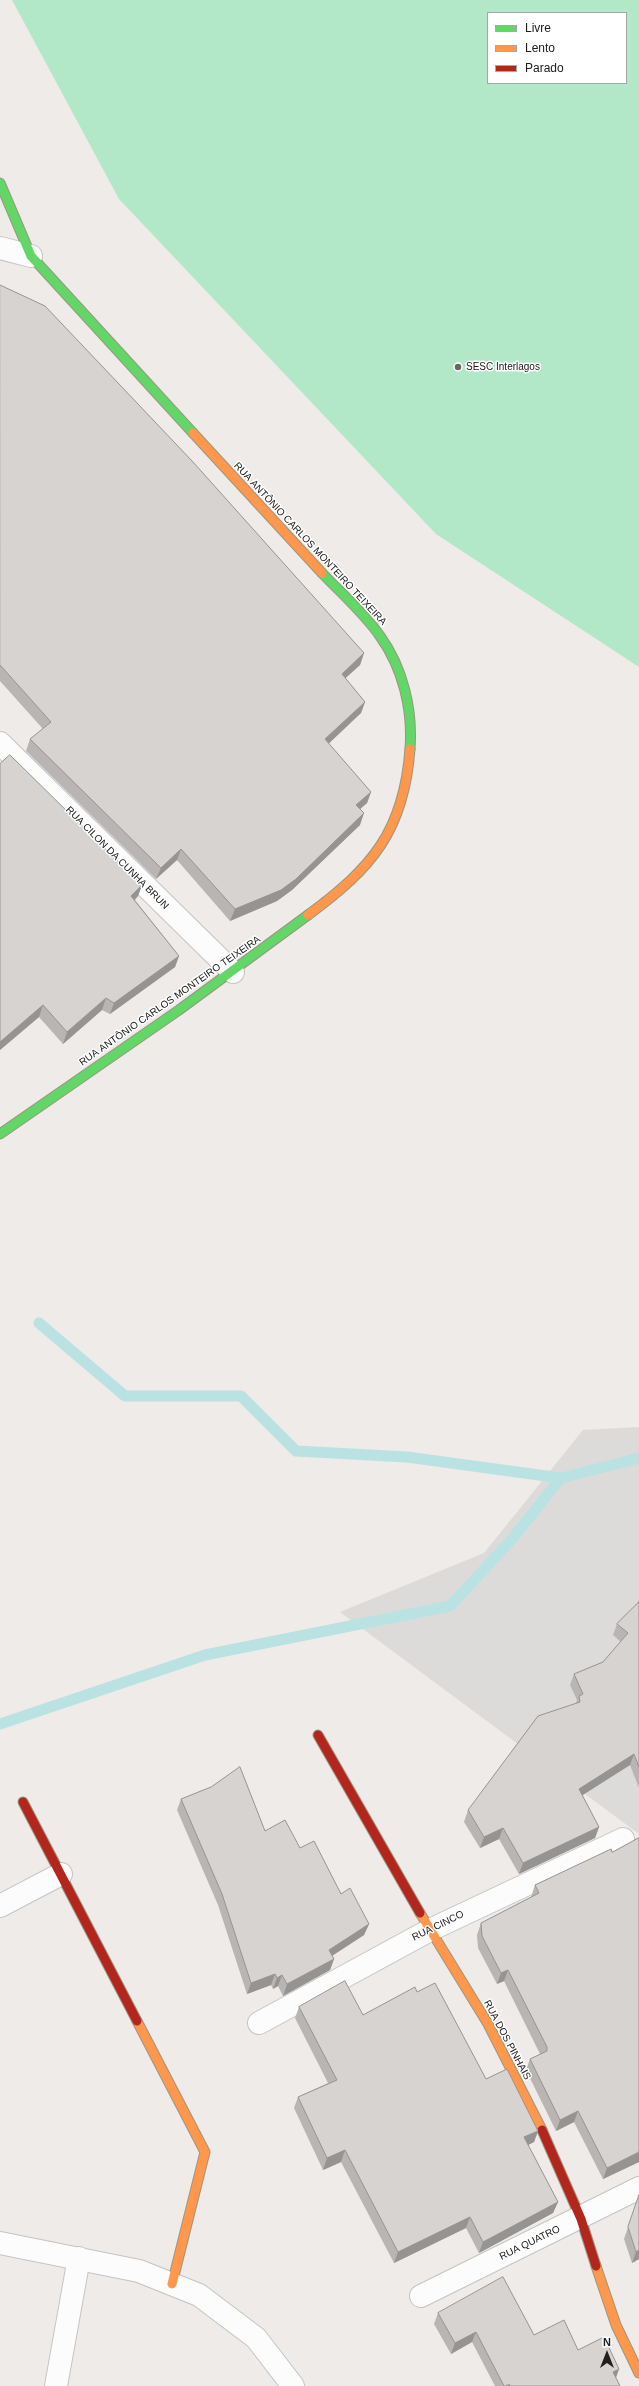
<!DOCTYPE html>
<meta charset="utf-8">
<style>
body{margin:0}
#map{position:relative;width:639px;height:2386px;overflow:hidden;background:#eeebe9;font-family:Helvetica,sans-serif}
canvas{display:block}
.legend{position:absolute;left:487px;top:12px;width:140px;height:72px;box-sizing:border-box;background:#fff;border:1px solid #a6a6a6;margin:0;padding:5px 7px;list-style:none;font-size:12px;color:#202020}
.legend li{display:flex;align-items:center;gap:8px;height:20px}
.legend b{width:20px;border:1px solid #a6a6a6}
.north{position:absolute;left:587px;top:2334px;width:40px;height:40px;-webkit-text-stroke:3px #fff;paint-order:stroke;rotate:0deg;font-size:11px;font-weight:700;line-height:16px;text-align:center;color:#202020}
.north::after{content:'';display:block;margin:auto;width:14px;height:18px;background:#202020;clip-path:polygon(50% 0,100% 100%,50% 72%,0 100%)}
</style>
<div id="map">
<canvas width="639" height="2386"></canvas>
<ul class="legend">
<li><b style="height:5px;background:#63d668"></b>Livre</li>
<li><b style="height:5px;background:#ff974d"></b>Lento</li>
<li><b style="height:5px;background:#b3261e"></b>Parado</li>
</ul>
<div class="north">N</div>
</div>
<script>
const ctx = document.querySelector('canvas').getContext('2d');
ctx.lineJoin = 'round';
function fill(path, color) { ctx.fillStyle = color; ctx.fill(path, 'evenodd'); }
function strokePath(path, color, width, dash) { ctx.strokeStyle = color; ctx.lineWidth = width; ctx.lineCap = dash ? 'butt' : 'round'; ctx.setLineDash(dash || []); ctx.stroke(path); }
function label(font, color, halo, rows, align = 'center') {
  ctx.font = font + ' Helvetica,sans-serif'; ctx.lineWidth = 3; ctx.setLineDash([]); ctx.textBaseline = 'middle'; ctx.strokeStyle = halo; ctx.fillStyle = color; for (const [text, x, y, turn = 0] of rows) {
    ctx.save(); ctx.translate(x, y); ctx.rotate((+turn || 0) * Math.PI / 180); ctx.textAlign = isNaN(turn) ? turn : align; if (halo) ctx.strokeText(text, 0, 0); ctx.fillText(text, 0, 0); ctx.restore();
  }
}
const residential = new Path2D(`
 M 639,1427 L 639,1834 L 340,1612 L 484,1553 L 583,1430 Z`);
const pitch = new Path2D(`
 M 12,0 L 639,0 L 639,667 L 436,534 L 119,199 ZM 488,13 L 626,13 L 626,83 L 488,83 Z`);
const stream = new Path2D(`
 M 39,1323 L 125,1396 L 241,1396 L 296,1451 L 407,1457 L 561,1478
 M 0,1724 L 205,1655 L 450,1606 L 512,1539 L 561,1478 L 639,1458`);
const street = new Path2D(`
 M 0,248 L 31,256
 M 0,743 L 233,972
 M 0,1906 L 61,1874
 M 259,2023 L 430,1930 L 623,1839
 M 0,2243 L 139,2271 L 199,2295 L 256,2338 L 293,2386
 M 421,2296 L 639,2188
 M 56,2386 L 79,2258`);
const fast = new Path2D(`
 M 0,183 L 31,256 L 193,433
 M 322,573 C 341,593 364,613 380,636 C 403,668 413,710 410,749
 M 0,1134 L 179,1010 L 308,915`);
const slow = new Path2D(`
 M 193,433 L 322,573
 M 308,915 C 372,868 404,831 410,749
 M 420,1913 L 488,2024 L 542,2130
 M 137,2021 L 205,2152 L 172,2284
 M 596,2266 L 616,2325 L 639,2373`);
const jam = new Path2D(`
 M 318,1735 L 420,1913
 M 23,1802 L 137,2021
 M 542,2130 L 581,2219 L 596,2266`);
const wall = new Path2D(`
 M 0,285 L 364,653 L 360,665 L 345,678 L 365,702 L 361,713 L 328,743 L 371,792 L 367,803 L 360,809 L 360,825 L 292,890 L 277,901 L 230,921 L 177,860 L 156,879 L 26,751 L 30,739 L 43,729 L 0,681 Z
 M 0,764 L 142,885 L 138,896 L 135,900 L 179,956 L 175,967 L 110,1014 L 102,1010 L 63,1044 L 39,1017 L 0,1050 Z
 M 639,1602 L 639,1788 L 630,1765 L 582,1795 L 599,1827 L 595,1838 L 519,1874 L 499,1839 L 480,1848 L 464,1822 L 468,1810 L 576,1703 L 577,1700 L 570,1685 L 574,1674 L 603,1662 L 621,1642 L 613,1635 L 617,1624 Z
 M 181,1799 L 265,1831 L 300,1848 L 369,1924 L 364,1935 L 332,1956 L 334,1959 L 330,1970 L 283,1996 L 278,1986 L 273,1989 L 271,1985 L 247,1994 L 218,1905 L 177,1810 Z
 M 639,1838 L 639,2162 L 603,2179 L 574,2122 L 556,2131 L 526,2070 L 530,2059 L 540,2054 L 504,1981 L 497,1984 L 478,1948 L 477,1935 L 481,1923 L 531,1897 L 535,1885 L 612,1852 Z
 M 417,1992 L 486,2079 L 538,2131 L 534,2142 L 528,2145 L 558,2202 L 553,2213 L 479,2253 L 466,2228 L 394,2263 L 341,2162 L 323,2170 L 294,2108 L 298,2097 L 328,2083 L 295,2018 L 299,2007 L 363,2015 Z
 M 639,2195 L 639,2259 L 632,2263 L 624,2239 Z
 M 438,2313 L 534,2335 L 578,2350 L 619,2369 L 616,2378 L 620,2386 L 495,2386 L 472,2342 L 451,2354 L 434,2324 Z`);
const shadedWall = new Path2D(`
 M 364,653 L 360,665 L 338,685 L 342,674 Z
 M 365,702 L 361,713 L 321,751 L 325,739 Z
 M 371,792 L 367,803 L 352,816 L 356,805 Z
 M 364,813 L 360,825 L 292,890 L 277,901 L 230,921 L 235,909 Z
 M 181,849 L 177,860 L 156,879 L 161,868 Z
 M 142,885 L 138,896 L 127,907 L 131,896 Z
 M 179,956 L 175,967 L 110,1014 L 114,1003 Z
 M 106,998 L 102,1010 L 63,1044 L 67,1032 Z
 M 43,1005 L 39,1017 L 0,1050 L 0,1042 Z
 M 634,1754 L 630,1765 L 575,1800 L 579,1789 Z
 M 599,1827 L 595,1838 L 519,1874 L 523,1863 Z
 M 503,1828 L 499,1839 L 480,1848 L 484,1837 Z
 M 369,1924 L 364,1935 L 324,1961 L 329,1950 Z
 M 334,1959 L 330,1970 L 283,1996 L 287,1984 Z
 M 508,1970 L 504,1981 L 497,1984 L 501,1973 Z
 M 275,1974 L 271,1985 L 247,1994 L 251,1983 Z
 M 282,1975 L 278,1986 L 273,1989 L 277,1978 Z
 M 578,2111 L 574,2122 L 556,2131 L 560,2120 Z
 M 538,2131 L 534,2142 L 520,2149 L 524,2137 Z
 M 345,2150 L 341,2162 L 323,2170 L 327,2158 Z
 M 639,2152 L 639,2162 L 603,2179 L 607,2168 Z
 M 558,2202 L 553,2213 L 479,2253 L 483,2242 Z
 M 470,2217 L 466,2228 L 394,2263 L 398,2252 Z
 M 639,2250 L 639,2259 L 632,2263 L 636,2252 Z
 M 476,2332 L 472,2342 L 451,2354 L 455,2343 Z
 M 619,2369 L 615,2380 L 613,2372 Z`);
const building = new Path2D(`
 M 0,285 L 45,306 L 193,462 L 364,653 L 342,674 L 365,702 L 325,739 L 371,792 L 356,805 L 364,813 L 296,879 L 281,890 L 235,909 L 181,849 L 161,868 L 30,739 L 51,722 L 0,665 Z
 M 10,755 L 142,885 L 131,896 L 179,956 L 114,1003 L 106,998 L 67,1032 L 43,1005 L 0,1042 L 0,764 Z
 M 639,1602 L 639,1767 L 634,1754 L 579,1789 L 599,1827 L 523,1863 L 503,1828 L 484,1837 L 468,1810 L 538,1716 L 580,1702 L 579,1696 L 583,1694 L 574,1674 L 603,1662 L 628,1633 L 617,1624 Z
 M 240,1767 L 265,1831 L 285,1820 L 300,1848 L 314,1841 L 341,1894 L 350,1888 L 369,1924 L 329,1950 L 334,1959 L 287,1984 L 282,1975 L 277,1978 L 275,1974 L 251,1983 L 222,1894 L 181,1799 L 211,1787 Z
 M 639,1838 L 639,2152 L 607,2168 L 578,2111 L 560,2120 L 530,2059 L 547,2051 L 547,2047 L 508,1970 L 501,1973 L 482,1936 L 481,1923 L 539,1893 L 535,1885 L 611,1849 L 612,1852 Z
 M 345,1981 L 363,2015 L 415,1987 L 417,1992 L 435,1983 L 486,2079 L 507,2069 L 538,2131 L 524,2137 L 558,2202 L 483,2242 L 470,2217 L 398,2252 L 345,2150 L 327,2158 L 298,2097 L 337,2080 L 299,2007 Z
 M 639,2195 L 639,2250 L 636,2252 L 628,2227 Z
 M 503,2277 L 534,2335 L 564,2320 L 578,2350 L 604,2337 L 619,2369 L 613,2372 L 620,2386 L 510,2386 L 509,2384 L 506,2386 L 504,2386 L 476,2332 L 455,2343 L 438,2313 Z`);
const markers = [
 [458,367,4,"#686766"]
];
const poiNames = [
 ["SESC Interlagos",466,367]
];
const streetNames = [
 ["RUA ANTÔNIO CARLOS MONTEIRO TEIXEIRA",310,544,47],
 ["RUA CILON DA CUNHA BRUN",117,858,45],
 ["RUA ANTÔNIO CARLOS MONTEIRO TEIXEIRA",170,1001,-35],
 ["RUA CINCO",438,1926,-26],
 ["RUA DOS PINHAIS",507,2040,62],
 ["RUA QUATRO",530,2243,-26]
];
fill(residential, '#dddbda');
fill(pitch, '#b2e7c7');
strokePath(stream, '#bbe2e3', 11);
strokePath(street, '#c5c4c3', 24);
strokePath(fast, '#9a977f', 11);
strokePath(slow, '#9a977f', 11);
strokePath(jam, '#9a977f', 11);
strokePath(street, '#fcfcfc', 22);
strokePath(fast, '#63d668', 9);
strokePath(slow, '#ff974d', 9);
strokePath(jam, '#b3261e', 9);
fill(wall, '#b9b5b4');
fill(shadedWall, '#969492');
fill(building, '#d7d3d1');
strokePath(building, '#969492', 1);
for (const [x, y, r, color] of markers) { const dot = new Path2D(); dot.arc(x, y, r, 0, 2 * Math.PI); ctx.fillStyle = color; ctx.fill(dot); strokePath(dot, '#fff', 1.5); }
label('10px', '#202020', '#fff', poiNames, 'left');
label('10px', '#202020', '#fff', streetNames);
</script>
